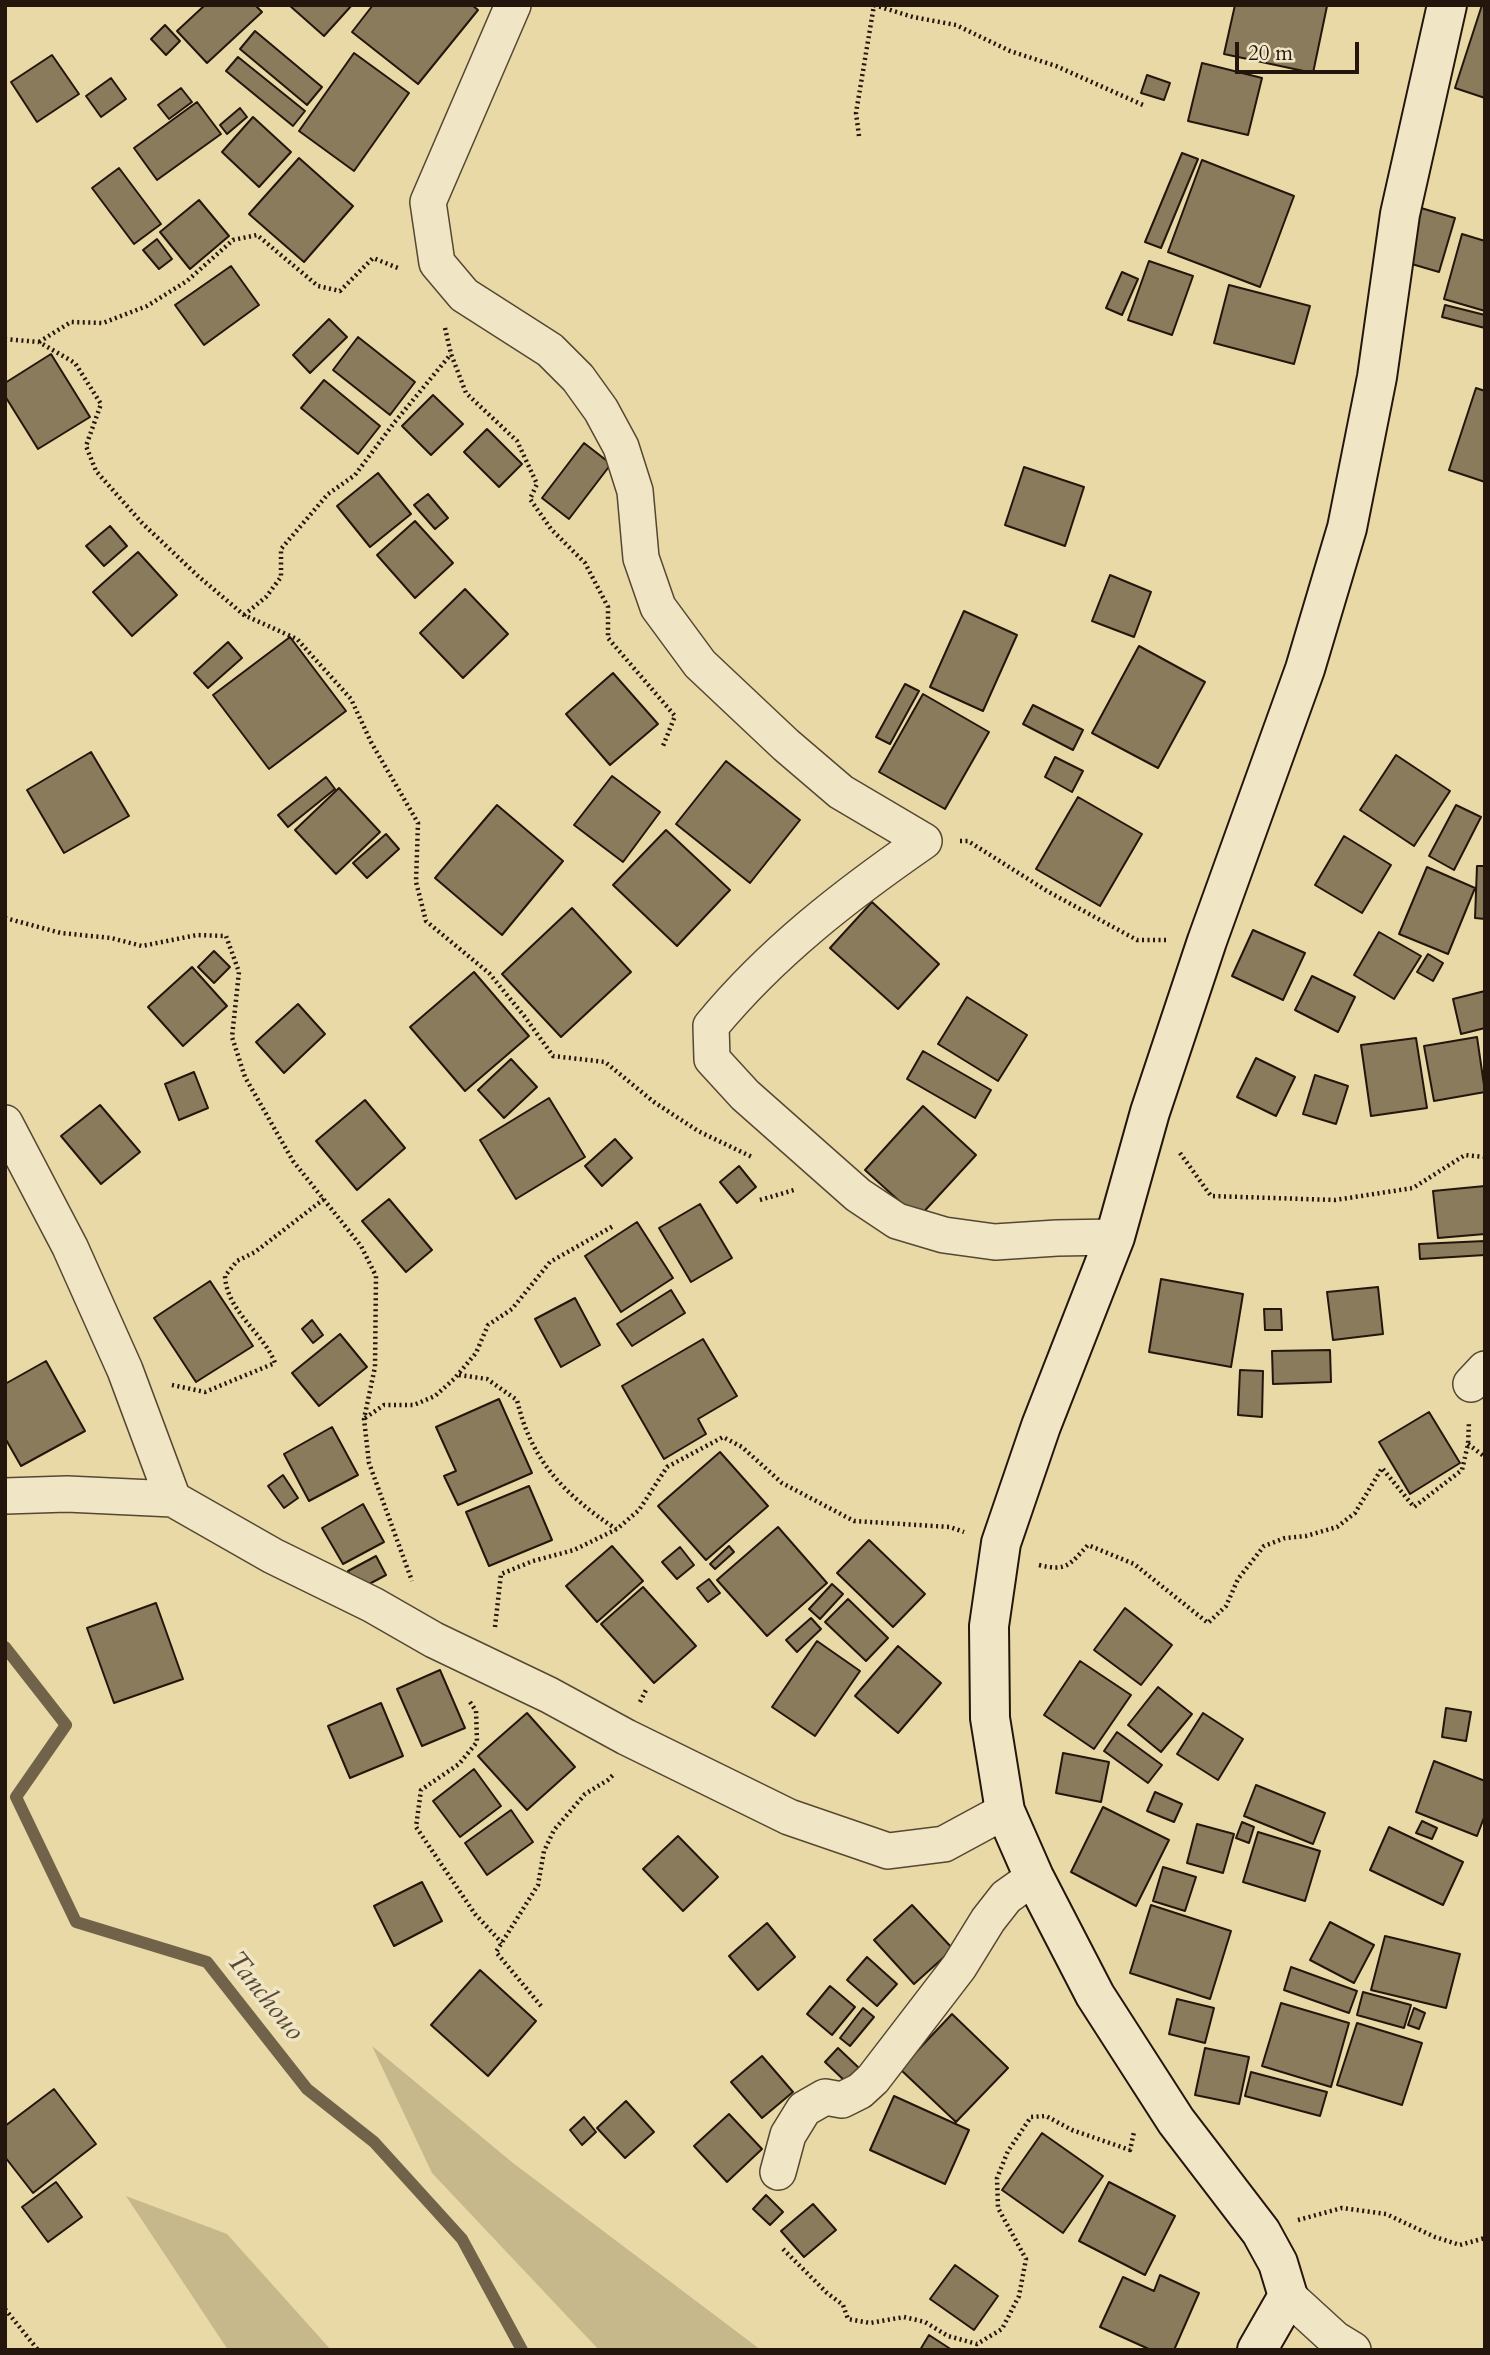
<!DOCTYPE html>
<style>
body{margin:0}
#map{position:relative;width:1490px;height:2355px;overflow:hidden;background:#e8d9a6;font-family:Cardo,serif}
canvas{display:block}
.frame{position:absolute;inset:0;border:7px solid #24160c;pointer-events:none}
.scale{position:absolute;left:1235px;top:42px;width:124px;height:32px;box-sizing:border-box;border:4px solid #24160c;border-top:0;padding-left:9px;font-size:21px;line-height:24px;white-space:nowrap;color:#24160c;-webkit-text-stroke:5px #f0e6c5;paint-order:stroke}
</style>
<div id="map">
<canvas width="1490" height="2355"></canvas>
<div class="frame"></div>
<div class="scale">20 m</div>
</div>
<script>
const ctx = document.querySelector('canvas').getContext('2d');
ctx.lineJoin = 'round';
function fill(path, color) { ctx.fillStyle = color; ctx.fill(path, 'evenodd'); }
function strokePath(path, color, width, dash) { ctx.strokeStyle = color; ctx.lineWidth = width; ctx.lineCap = dash ? 'butt' : 'round'; ctx.setLineDash(dash || []); ctx.stroke(path); }
function label(font, color, halo, rows, align = 'center') {
  ctx.font = font + ' Cardo,serif'; ctx.lineWidth = 7; ctx.setLineDash([]); ctx.textBaseline = 'middle'; ctx.strokeStyle = halo; ctx.fillStyle = color; for (const [text, x, y, turn = 0] of rows) {
    ctx.save(); ctx.translate(x, y); ctx.rotate((+turn || 0) * Math.PI / 180); ctx.textAlign = isNaN(turn) ? turn : align; if (halo) ctx.strokeText(text, 0, 0); ctx.fillText(text, 0, 0); ctx.restore();
  }
}
const green = new Path2D(`
 M 372,2046 L 513,2163 L 761,2350 L 599,2350 L 432,2173 Z
 M 126,2196 L 227,2234 L 331,2350 L 228,2350 Z`);
const stream = new Path2D(`
 M 5,1647 L 66,1725 L 16,1797 L 76,1922 L 207,1962 L 307,2089 L 374,2142 L 462,2239 L 522,2350`);
const building = new Path2D(`
 M 205,5 L 255,5 L 262,12 L 207,63 L 177,31 Z
 M 289,5 L 352,5 L 324,36 Z
 M 373,5 L 472,5 L 478,10 L 418,84 L 352,32 Z
 M 1235,5 L 1327,6 L 1313,73 L 1224,54 Z
 M 1482,5 L 1485,5 L 1485,98 L 1455,88 Z
 M 165,25 L 180,41 L 166,55 L 151,39 Z
 M 255,31 L 322,87 L 307,105 L 240,49 Z
 M 354,53 L 409,93 L 354,171 L 299,131 Z
 M 52,55 L 79,94 L 37,122 L 11,82 Z
 M 238,57 L 305,111 L 293,126 L 226,71 Z
 M 1202,63 L 1262,78 L 1248,135 L 1188,121 Z
 M 1147,75 L 1170,83 L 1164,100 L 1141,93 Z
 M 111,78 L 126,99 L 101,117 L 86,96 Z
 M 181,88 L 192,102 L 169,119 L 158,105 Z
 M 197,102 L 221,134 L 157,180 L 134,148 Z
 M 240,108 L 247,117 L 227,134 L 220,125 Z
 M 253,117 L 291,152 L 259,187 L 222,152 Z
 M 1182,153 L 1198,159 L 1161,248 L 1145,242 Z
 M 299,158 L 353,206 L 304,262 L 249,214 Z
 M 1202,160 L 1294,196 L 1260,287 L 1168,252 Z
 M 119,168 L 161,224 L 134,244 L 92,188 Z
 M 199,200 L 229,236 L 190,269 L 160,232 Z
 M 1421,208 L 1455,218 L 1439,272 L 1405,262 Z
 M 1462,234 L 1485,241 L 1485,311 L 1444,299 Z
 M 157,239 L 172,259 L 159,269 L 143,250 Z
 M 1149,261 L 1193,276 L 1172,335 L 1128,320 Z
 M 231,266 L 259,305 L 204,345 L 175,305 Z
 M 1122,272 L 1138,279 L 1122,315 L 1106,308 Z
 M 1229,285 L 1310,306 L 1294,364 L 1214,343 Z
 M 1445,305 L 1485,315 L 1485,328 L 1442,317 Z
 M 329,319 L 347,337 L 310,373 L 293,355 Z
 M 358,337 L 415,382 L 390,415 L 333,370 Z
 M 51,354 L 90,417 L 38,449 L 5,396 L 5,383 Z
 M 324,380 L 380,426 L 358,454 L 301,408 Z
 M 1476,388 L 1485,391 L 1485,482 L 1449,470 Z
 M 433,395 L 463,424 L 431,455 L 402,426 Z
 M 487,429 L 522,464 L 499,487 L 464,452 Z
 M 584,443 L 611,464 L 569,519 L 542,498 Z
 M 1024,467 L 1084,487 L 1065,546 L 1005,525 Z
 M 378,473 L 411,514 L 370,547 L 337,506 Z
 M 428,494 L 448,518 L 435,529 L 414,505 Z
 M 415,521 L 453,563 L 415,598 L 377,555 Z
 M 110,526 L 127,546 L 104,566 L 86,546 Z
 M 138,552 L 177,595 L 132,636 L 93,592 Z
 M 1110,575 L 1151,592 L 1134,637 L 1092,621 Z
 M 465,589 L 508,634 L 463,678 L 420,633 Z
 M 964,611 L 1017,635 L 983,711 L 930,687 Z
 M 290,637 L 346,711 L 269,769 L 213,695 Z
 M 228,642 L 242,658 L 208,688 L 194,673 Z
 M 1139,646 L 1205,682 L 1158,768 L 1092,733 Z
 M 613,673 L 658,724 L 610,765 L 566,714 Z
 M 905,684 L 919,691 L 890,744 L 876,737 Z
 M 923,694 L 989,732 L 945,809 L 879,772 Z
 M 1033,705 L 1083,730 L 1073,750 L 1023,724 Z
 M 91,752 L 129,816 L 64,853 L 27,790 Z
 M 1396,755 L 1450,791 L 1414,846 L 1360,810 Z
 M 1055,757 L 1083,771 L 1072,792 L 1045,777 Z
 M 726,761 L 800,820 L 750,883 L 676,824 Z
 M 612,776 L 660,812 L 623,862 L 574,825 Z
 M 326,777 L 335,789 L 288,827 L 278,815 Z
 M 339,788 L 380,832 L 336,874 L 295,830 Z
 M 1078,797 L 1142,834 L 1100,906 L 1036,869 Z
 M 497,805 L 563,861 L 502,935 L 435,878 Z
 M 1456,805 L 1481,817 L 1454,870 L 1429,856 Z
 M 666,830 L 730,890 L 677,946 L 613,885 Z
 M 386,834 L 399,849 L 367,878 L 353,863 Z
 M 1344,836 L 1391,865 L 1362,913 L 1315,885 Z
 M 1477,866 L 1485,866 L 1485,919 L 1475,918 Z
 M 1427,867 L 1475,888 L 1448,954 L 1399,934 Z
 M 872,902 L 939,964 L 898,1009 L 830,948 Z
 M 572,908 L 631,972 L 561,1037 L 502,974 Z
 M 1253,930 L 1305,953 L 1283,1000 L 1232,976 Z
 M 1379,932 L 1421,956 L 1394,999 L 1354,975 Z
 M 214,951 L 230,967 L 214,983 L 198,967 Z
 M 1428,954 L 1443,963 L 1433,981 L 1417,972 Z
 M 192,967 L 227,1006 L 183,1046 L 148,1007 Z
 M 474,972 L 529,1036 L 465,1091 L 410,1027 Z
 M 1312,976 L 1355,997 L 1338,1032 L 1295,1010 Z
 M 1485,991 L 1485,1028 L 1461,1034 L 1453,999 Z
 M 967,997 L 1027,1035 L 998,1081 L 938,1044 Z
 M 298,1004 L 325,1034 L 284,1073 L 256,1042 Z
 M 1477,1037 L 1485,1092 L 1434,1101 L 1424,1046 Z
 M 1416,1038 L 1427,1108 L 1371,1116 L 1361,1045 Z
 M 923,1051 L 991,1090 L 975,1118 L 907,1079 Z
 M 1256,1058 L 1295,1077 L 1276,1116 L 1237,1097 Z
 M 511,1059 L 537,1087 L 504,1118 L 478,1090 Z
 M 194,1072 L 208,1108 L 179,1120 L 165,1084 Z
 M 1315,1075 L 1348,1086 L 1336,1124 L 1303,1114 Z
 M 549,1098 L 585,1157 L 516,1199 L 480,1140 Z
 M 365,1100 L 405,1148 L 357,1190 L 316,1141 Z
 M 100,1105 L 140,1152 L 101,1184 L 61,1136 Z
 M 923,1106 L 976,1155 L 918,1218 L 865,1170 Z
 M 615,1139 L 632,1158 L 602,1186 L 585,1166 Z
 M 739,1166 L 756,1187 L 737,1203 L 720,1182 Z
 M 1485,1186 L 1485,1234 L 1438,1238 L 1433,1191 Z
 M 389,1199 L 432,1250 L 406,1272 L 362,1221 Z
 M 700,1204 L 732,1258 L 691,1282 L 659,1228 Z
 M 637,1222 L 673,1278 L 621,1312 L 585,1256 Z
 M 1485,1241 L 1485,1255 L 1420,1259 L 1419,1244 Z
 M 1161,1279 L 1243,1294 L 1231,1367 L 1149,1352 Z
 M 210,1281 L 253,1346 L 196,1382 L 154,1318 Z
 M 1378,1287 L 1383,1334 L 1333,1340 L 1327,1292 Z
 M 671,1290 L 685,1313 L 632,1346 L 617,1324 Z
 M 575,1298 L 600,1345 L 561,1367 L 535,1319 Z
 M 1264,1309 L 1281,1309 L 1282,1330 L 1265,1330 Z
 M 312,1320 L 323,1335 L 313,1343 L 302,1329 Z
 M 340,1334 L 367,1367 L 319,1406 L 292,1373 Z
 M 703,1339 L 737,1396 L 698,1419 L 706,1434 L 664,1459 L 622,1386 Z
 M 1330,1350 L 1331,1382 L 1273,1384 L 1272,1351 Z
 M 46,1361 L 85,1431 L 21,1466 L 5,1438 L 5,1384 Z
 M 1240,1370 L 1263,1371 L 1262,1417 L 1238,1415 Z
 M 499,1399 L 532,1473 L 458,1505 L 444,1476 L 456,1471 L 436,1427 Z
 M 1429,1412 L 1460,1463 L 1410,1494 L 1379,1442 Z
 M 332,1427 L 358,1475 L 309,1501 L 284,1454 Z
 M 720,1452 L 768,1506 L 706,1560 L 658,1506 Z
 M 283,1475 L 298,1498 L 284,1508 L 268,1486 Z
 M 529,1486 L 552,1540 L 489,1566 L 466,1512 Z
 M 363,1504 L 384,1542 L 343,1564 L 322,1528 Z
 M 778,1527 L 827,1583 L 767,1636 L 717,1580 Z
 M 869,1540 L 925,1594 L 893,1627 L 837,1573 Z
 M 612,1546 L 643,1581 L 597,1622 L 566,1586 Z
 M 729,1546 L 734,1552 L 715,1569 L 710,1564 Z
 M 680,1547 L 694,1565 L 677,1579 L 662,1562 Z
 M 376,1556 L 386,1575 L 358,1590 L 348,1571 Z
 M 709,1579 L 720,1593 L 708,1602 L 697,1588 Z
 M 832,1584 L 843,1594 L 820,1619 L 809,1609 Z
 M 643,1587 L 696,1646 L 654,1683 L 601,1624 Z
 M 848,1599 L 888,1638 L 866,1661 L 825,1622 Z
 M 156,1603 L 183,1679 L 114,1703 L 87,1628 Z
 M 1125,1608 L 1172,1645 L 1141,1685 L 1094,1650 Z
 M 811,1618 L 821,1629 L 797,1652 L 786,1640 Z
 M 817,1641 L 860,1671 L 815,1736 L 772,1707 Z
 M 898,1646 L 941,1683 L 898,1733 L 855,1696 Z
 M 1080,1661 L 1131,1695 L 1094,1749 L 1044,1715 Z
 M 440,1670 L 465,1728 L 422,1746 L 397,1689 Z
 M 1158,1687 L 1192,1714 L 1161,1752 L 1128,1725 Z
 M 381,1703 L 403,1756 L 350,1778 L 328,1726 Z
 M 1446,1708 L 1471,1712 L 1466,1741 L 1442,1737 Z
 M 527,1713 L 575,1767 L 527,1810 L 478,1756 Z
 M 1203,1713 L 1243,1739 L 1218,1780 L 1177,1754 Z
 M 1117,1732 L 1162,1765 L 1148,1783 L 1104,1751 Z
 M 1063,1753 L 1109,1762 L 1101,1802 L 1056,1793 Z
 M 1434,1761 L 1485,1781 L 1485,1815 L 1477,1836 L 1416,1812 Z
 M 474,1769 L 501,1806 L 460,1837 L 433,1801 Z
 M 1256,1785 L 1325,1813 L 1313,1844 L 1244,1816 Z
 M 1155,1792 L 1182,1804 L 1174,1822 L 1147,1811 Z
 M 1103,1807 L 1169,1840 L 1136,1906 L 1071,1872 Z
 M 511,1810 L 533,1842 L 487,1875 L 465,1843 Z
 M 1422,1821 L 1437,1828 L 1432,1839 L 1416,1833 Z
 M 1242,1822 L 1254,1827 L 1249,1843 L 1236,1838 Z
 M 1197,1824 L 1234,1834 L 1223,1873 L 1187,1863 Z
 M 1389,1827 L 1463,1862 L 1443,1905 L 1370,1870 Z
 M 1258,1832 L 1320,1851 L 1305,1901 L 1243,1882 Z
 M 678,1836 L 718,1877 L 683,1911 L 643,1869 Z
 M 1163,1867 L 1196,1877 L 1185,1911 L 1153,1901 Z
 M 422,1882 L 442,1921 L 394,1946 L 374,1906 Z
 M 912,1905 L 953,1949 L 914,1984 L 874,1940 Z
 M 1151,1905 L 1231,1931 L 1210,1999 L 1130,1973 Z
 M 1330,1922 L 1374,1945 L 1354,1983 L 1310,1960 Z
 M 767,1923 L 795,1957 L 758,1990 L 729,1956 Z
 M 1385,1936 L 1460,1954 L 1446,2008 L 1371,1990 Z
 M 867,1957 L 897,1984 L 877,2006 L 847,1980 Z
 M 1291,1967 L 1357,1991 L 1349,2013 L 1284,1990 Z
 M 480,1970 L 536,2021 L 488,2076 L 431,2025 Z
 M 830,1986 L 855,2007 L 832,2035 L 807,2014 Z
 M 1363,1992 L 1411,2005 L 1404,2028 L 1357,2015 Z
 M 1177,1999 L 1214,2008 L 1205,2043 L 1169,2034 Z
 M 1281,2003 L 1349,2023 L 1331,2087 L 1262,2066 Z
 M 863,2008 L 874,2017 L 850,2046 L 840,2038 Z
 M 1414,2008 L 1425,2013 L 1419,2029 L 1408,2025 Z
 M 952,2014 L 1008,2068 L 956,2122 L 900,2069 Z
 M 1357,2023 L 1422,2043 L 1402,2105 L 1337,2085 Z
 M 838,2048 L 859,2068 L 846,2082 L 825,2062 Z
 M 1205,2048 L 1249,2057 L 1239,2104 L 1195,2095 Z
 M 762,2056 L 793,2092 L 762,2118 L 731,2082 Z
 M 1251,2072 L 1327,2092 L 1320,2116 L 1245,2096 Z
 M 54,2089 L 96,2144 L 33,2193 L 5,2157 L 5,2126 Z
 M 894,2096 L 969,2130 L 945,2184 L 870,2150 Z
 M 626,2101 L 654,2132 L 625,2158 L 597,2128 Z
 M 729,2114 L 762,2149 L 727,2182 L 694,2146 Z
 M 584,2117 L 596,2132 L 582,2145 L 570,2130 Z
 M 1042,2133 L 1103,2176 L 1063,2233 L 1002,2190 Z
 M 56,2182 L 82,2217 L 48,2242 L 22,2207 Z
 M 1109,2182 L 1175,2216 L 1145,2275 L 1079,2241 Z
 M 766,2195 L 783,2212 L 770,2225 L 753,2209 Z
 M 813,2204 L 836,2230 L 804,2257 L 781,2231 Z
 M 955,2265 L 998,2296 L 974,2330 L 930,2299 Z
 M 1160,2275 L 1199,2293 L 1174,2350 L 1151,2350 L 1100,2327 L 1123,2277 L 1154,2291 Z
 M 929,2335 L 952,2350 L 920,2350 Z`);
const path = new Path2D(`
 M 874,5 L 913,17 L 956,25 L 1010,51 L 1056,66 L 1143,105
 M 859,136 L 856,113 L 874,5
 M 445,328 L 451,354 L 466,393 L 517,441 L 537,484 L 530,499 L 551,529 L 585,563 L 608,607 L 608,638 L 675,716 L 663,746
 M 5,339 L 39,342 L 75,363 L 101,404 L 86,446 L 96,471 L 142,523 L 198,576 L 244,615 L 297,639 L 351,699 L 371,742 L 418,823 L 416,882 L 426,921 L 489,973 L 525,1017 L 553,1056 L 605,1062 L 654,1102 L 698,1131 L 752,1157
 M 39,342 L 71,322 L 103,323 L 147,306 L 187,281 L 233,240 L 257,235 L 318,286 L 340,291 L 373,258 L 398,268
 M 244,615 L 266,597 L 281,577 L 281,549 L 328,494 L 355,475 L 394,423 L 451,354
 M 960,841 L 968,841 L 1047,891 L 1137,940 L 1166,940
 M 5,918 L 61,933 L 111,938 L 142,946 L 197,935 L 226,936 L 239,972 L 232,1037 L 245,1077 L 293,1161 L 361,1246 L 376,1276 L 375,1367 L 364,1419 L 369,1463 L 412,1581
 M 1180,1153 L 1211,1196 L 1335,1200 L 1413,1188 L 1465,1155 L 1485,1157
 M 760,1200 L 794,1190
 M 459,1375 L 487,1379 L 517,1400 C 531,1461 565,1495 616,1529
 M 172,1385 L 205,1392 L 275,1363 C 263,1332 227,1312 225,1276 L 237,1261 L 255,1252 L 324,1199
 M 365,1418 L 384,1405 L 414,1405 L 435,1396 L 454,1379 L 476,1353 L 488,1325 L 512,1309 L 550,1262 L 615,1225
 M 1468,1444 L 1485,1457
 M 1039,1565 C 1067,1572 1070,1564 1088,1545 L 1134,1564 L 1208,1623 L 1226,1606 L 1238,1579 L 1264,1546 L 1285,1538 L 1306,1536 L 1337,1527 L 1355,1513 L 1382,1468 L 1414,1507 L 1462,1470 L 1468,1444 L 1469,1422
 M 495,1627 L 501,1574 L 533,1561 L 574,1550 L 617,1529 L 639,1510 L 667,1467 L 723,1437 L 742,1447 L 782,1483 L 854,1521 L 950,1527 L 964,1532
 M 470,1702 L 476,1711 L 477,1742 L 459,1764 L 421,1790 L 416,1827 L 475,1914 L 502,1943
 M 640,1702 L 646,1690
 M 541,2006 L 496,1952 L 538,1885 L 544,1851 L 554,1830 L 585,1794 L 608,1780 L 613,1775
 M 1298,2220 L 1342,2208 L 1386,2214 L 1435,2237 L 1460,2245 L 1485,2238
 M 783,2249 L 827,2293 L 843,2305 L 848,2319 L 870,2323 L 904,2317 L 925,2322 L 948,2336 L 977,2344 L 1002,2329 L 1019,2296 L 1026,2259 L 998,2208 L 997,2178 L 1008,2151 L 1031,2117 L 1046,2116 L 1072,2130 L 1130,2150 L 1134,2132
 M 5,2309 L 38,2350`);
const street = new Path2D(`
 M 513,5 L 428,202 L 437,263 L 464,295 L 550,350 L 578,378 L 601,410 L 621,447 L 635,491 L 641,558 L 658,607 L 700,664 L 786,745 L 841,792 L 924,841 C 846,895 772,952 711,1026 L 712,1059 L 745,1095 L 858,1195 L 897,1221 L 944,1235 L 995,1242 L 1057,1238 L 1115,1237
 M 5,1123 L 70,1247 L 125,1370 L 173,1499
 M 1471,1384 L 1485,1369
 M 5,1496 L 67,1494 L 173,1499 L 273,1556 L 373,1605 L 434,1640 L 549,1695 L 626,1737 L 789,1817 L 888,1851 L 944,1844 L 1005,1811
 M 778,2172 L 788,2135 L 804,2109 L 825,2097 L 842,2100 L 860,2091 L 873,2079 L 959,1967 L 988,1920 L 1006,1897 L 1034,1877
 M 1288,2296 L 1335,2339 L 1353,2350`);
const secondary = new Path2D(`
 M 1257,2350 L 1288,2296 L 1278,2263 L 1261,2232 L 1176,2121 L 1095,1995 L 1034,1877 L 1005,1811 L 990,1718 L 989,1626 L 1001,1543 L 1041,1426 L 1115,1237 L 1150,1112 L 1207,941 L 1305,669 L 1347,528 L 1377,377 L 1400,214 L 1447,5`);
const waterNames = [
 ["Tanchouo",264,1997,51]
];
fill(green, '#c7b88c');
strokePath(stream, '#716349', 12);
fill(building, '#8a7b5c');
strokePath(building, '#24160c', 2);
strokePath(street, '#554732', 38);
strokePath(secondary, '#24160c', 42);
strokePath(path, '#24160c', 4.5, [2, 3.5]);
strokePath(street, '#f0e6c5', 35);
strokePath(secondary, '#f0e6c5', 38);
label('italic 28px', '#584a35', '#f0e6c5', waterNames);
</script>
